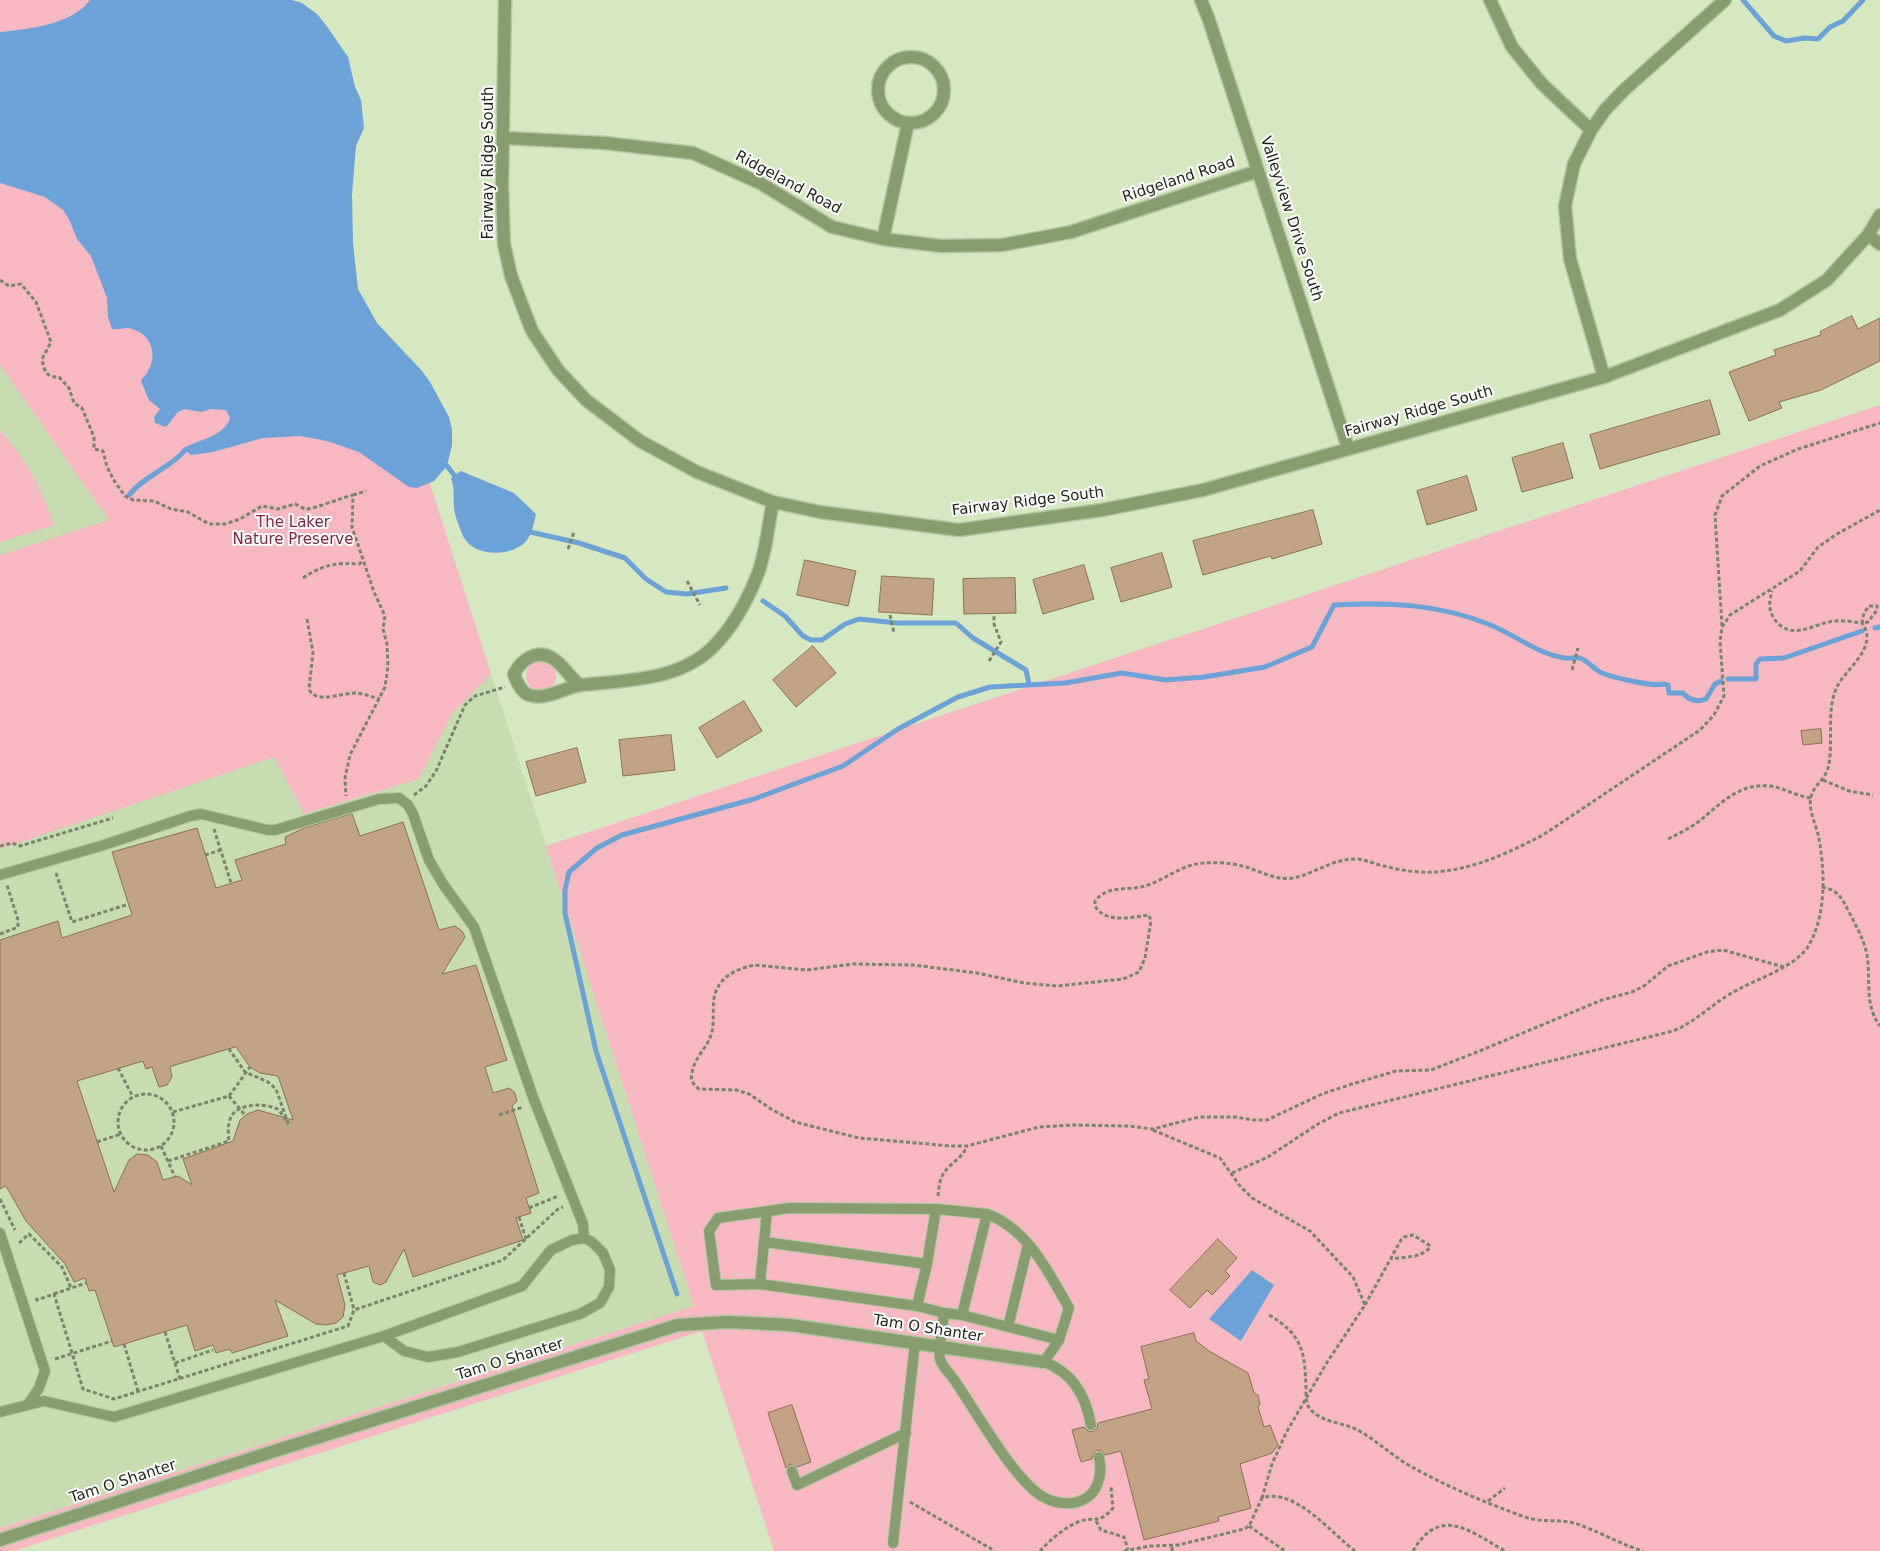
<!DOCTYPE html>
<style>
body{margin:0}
canvas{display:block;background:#d5e8c0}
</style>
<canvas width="1880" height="1551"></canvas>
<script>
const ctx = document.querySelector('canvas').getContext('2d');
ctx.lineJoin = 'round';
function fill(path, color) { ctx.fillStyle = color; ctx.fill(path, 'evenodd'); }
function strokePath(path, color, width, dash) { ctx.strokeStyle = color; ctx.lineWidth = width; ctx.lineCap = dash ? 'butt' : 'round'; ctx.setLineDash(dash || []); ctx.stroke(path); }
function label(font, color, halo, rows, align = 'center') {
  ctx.font = font + ' "DejaVu Sans",sans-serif'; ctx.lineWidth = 4; ctx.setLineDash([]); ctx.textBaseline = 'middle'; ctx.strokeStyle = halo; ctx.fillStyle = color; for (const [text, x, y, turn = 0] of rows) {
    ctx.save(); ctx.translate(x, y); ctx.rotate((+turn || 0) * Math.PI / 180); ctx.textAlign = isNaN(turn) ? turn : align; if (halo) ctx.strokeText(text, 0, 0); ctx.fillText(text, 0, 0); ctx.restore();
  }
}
const built = new Path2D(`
 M 0,0 L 386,347 L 694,1306 L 0,1528 Z`);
const green = new Path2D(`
 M 0,0 L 105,0 L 386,347 L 491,674 L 452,714 L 418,779 L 304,814 L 274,757 L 0,849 L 0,555 L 109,520 L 0,365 Z
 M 1880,405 L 1880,1551 L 774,1551 L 702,1331 L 13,1551 L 0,1551 L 0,1528 L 694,1306 L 546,846 Z
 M 0,430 C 28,462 40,485 54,525 L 0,542 Z
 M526 676a15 15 0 1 1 30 0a15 15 0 1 1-30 0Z`);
const water = new Path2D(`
 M 90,0 L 292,0 L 302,3 L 317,14 L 326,25 L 348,57 L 355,87 L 361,100 L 364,128 L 356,146 L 352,194 L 353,243 L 358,289 L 377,323 L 422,371 L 430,382 L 449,417 L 452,429 L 452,445 L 447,466 L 434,481 L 417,488 L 409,487 L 359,452 L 327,441 L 300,436 L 263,438 L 213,452 L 191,455 L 185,450 L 186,447 C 201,439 224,436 230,418 L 226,410 L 211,409 L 202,412 L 184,409 L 178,412 L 166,427 L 155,423 L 154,417 L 160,409 L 149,400 L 141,381 C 143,377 147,375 148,371 C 159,352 149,331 128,328 C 123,328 118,330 112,329 L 108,317 L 107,298 L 91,256 L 77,239 L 69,219 L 63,210 L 45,197 L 0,183 L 0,32 C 29,29 71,25 90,0 Z
 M 461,471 L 514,493 L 536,514 C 534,523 531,539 522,545 C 505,557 473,556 463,536 C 460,528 454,515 454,506 C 453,496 455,489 451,479 L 454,475 Z
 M 1252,1270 L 1274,1285 L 1241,1341 L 1209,1319 Z`);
const stream = new Path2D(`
 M 1743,0 L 1774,36 L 1786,41 L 1804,38 L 1818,39 L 1830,27 L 1843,21 L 1863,0
 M 447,466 L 458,480
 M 129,495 C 145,475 172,467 185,450
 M 526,531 L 579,543 L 625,558 L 646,579 L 666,592 L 687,594 L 726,588
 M 763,601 L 785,616 L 803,636 L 811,640 L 822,640 L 845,624 L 859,619 L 897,623 L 956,623 L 973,638 L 1026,670 L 1029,684
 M 1875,628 L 1880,627
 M 1728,679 L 1756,679 L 1756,664 L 1760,659 L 1784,658 L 1862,631
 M 677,1294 L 596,1051 L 565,913 L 565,890 L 569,872 L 597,848 L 622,835 L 754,799 L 843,766 L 898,729 L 958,697 L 990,687 L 1065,683 L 1122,673 L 1166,680 L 1204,677 L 1265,667 L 1312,647 L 1334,605 C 1387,602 1439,604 1488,624 C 1514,634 1537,654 1565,658 C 1570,659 1575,657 1580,658 C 1589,661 1594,670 1602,673 C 1615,678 1653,687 1665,684 L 1668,685 L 1669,693 L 1683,693 C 1689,700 1696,703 1706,699 L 1715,684 L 1721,681`);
const building = new Path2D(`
 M 1852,316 L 1858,329 L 1880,318 L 1880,361 L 1821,390 L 1779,402 L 1782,408 L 1749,421 L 1729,372 L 1776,355 L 1774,350 L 1821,335 L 1820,332 Z
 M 1710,400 L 1720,434 L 1600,469 L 1590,435 Z
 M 1563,443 L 1573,478 L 1522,492 L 1512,458 Z
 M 1467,476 L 1477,510 L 1427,525 L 1417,491 Z
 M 1313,510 L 1322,544 L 1272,559 L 1271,556 L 1203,575 L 1193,541 Z
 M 1162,553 L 1172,587 L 1121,602 L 1111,568 Z
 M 805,560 L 856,571 L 848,606 L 797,595 Z
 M 1084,565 L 1094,599 L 1043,614 L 1033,580 Z
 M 882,576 L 934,579 L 932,615 L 879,612 Z
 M 1015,578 L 1016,613 L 964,614 L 963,579 Z
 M 813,646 L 836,673 L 796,707 L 773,680 Z
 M 744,701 L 762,731 L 717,758 L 699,728 Z
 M 1821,729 L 1822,743 L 1803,745 L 1801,731 Z
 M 671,735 L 675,770 L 623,776 L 619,740 Z
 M 577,748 L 586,782 L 536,796 L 526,762 Z
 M 352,814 L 360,836 L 403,822 L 439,930 L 455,926 L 462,931 L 465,937 L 442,974 L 476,965 L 507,1060 L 485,1067 L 493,1093 L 509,1088 L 515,1093 L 517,1101 L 512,1106 L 539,1193 L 526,1198 L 531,1213 L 516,1218 L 523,1240 L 413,1277 L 404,1249 L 386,1282 L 380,1285 L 373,1282 L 369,1266 L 337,1275 L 345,1305 L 343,1317 L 336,1323 L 326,1325 L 316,1324 L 275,1300 L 288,1336 L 232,1353 L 230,1349 L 216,1353 L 213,1345 L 195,1351 L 187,1325 L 114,1347 L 95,1290 L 89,1291 L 85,1278 L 74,1282 L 65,1264 L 26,1221 L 6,1186 L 0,1189 L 0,940 L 58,921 L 62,938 L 132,915 L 112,852 L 197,828 L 216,888 L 242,880 L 235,860 L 286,844 L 285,837 L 304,828 ZM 236,1047 L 250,1067 L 260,1073 L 278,1076 L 293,1120 L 258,1110 L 247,1114 L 240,1120 L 233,1141 L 183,1159 L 192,1185 L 178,1176 L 163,1180 L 157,1162 L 148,1155 L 137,1154 L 129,1160 L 114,1192 L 77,1081 L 143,1061 L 146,1069 L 152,1067 L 159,1087 L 167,1085 L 172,1077 L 170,1067 Z
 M 1218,1239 L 1237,1258 L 1225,1271 L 1230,1276 L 1212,1295 L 1207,1290 L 1190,1308 L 1170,1290 Z
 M 1194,1333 L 1196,1341 L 1209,1351 L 1248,1373 L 1254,1393 L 1258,1395 L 1260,1404 L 1258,1407 L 1264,1427 L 1270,1425 L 1278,1445 L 1272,1453 L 1240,1464 L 1251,1508 L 1218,1517 L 1219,1521 L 1144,1540 L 1121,1451 L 1105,1455 L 1102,1451 L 1097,1450 L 1093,1454 L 1092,1459 L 1081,1462 L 1072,1430 L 1084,1427 L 1088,1431 L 1093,1432 L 1097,1428 L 1098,1423 L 1152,1409 L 1144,1380 L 1149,1379 L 1141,1347 Z
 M 792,1405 L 811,1462 L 797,1467 L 790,1464 L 786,1468 L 768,1413 Z`);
const path = new Path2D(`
 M 0,280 L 9,286 L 21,284 L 36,302 L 51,342 L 42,359 C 44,370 46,378 59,377 L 69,388 L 74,403 L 82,408 L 94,437 L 94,449 L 103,451 L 107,467 L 115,482 L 125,496 L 133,500 L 154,501 L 171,509 L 188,512 L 209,524 L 225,524 L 240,519 L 262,506 L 278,509 L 295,504 C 298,505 302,508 306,509 C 311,510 344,497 353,495 L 352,527 L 374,592 L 385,616 L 383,629 L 387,644 L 388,666 L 385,687 L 350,755 L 345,778 L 346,796
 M 353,495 L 366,491
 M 568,549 L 574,532
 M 303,578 C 322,565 337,562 359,564 L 363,561
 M 687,581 L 700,605
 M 1869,606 L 1877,606 L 1877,610 L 1868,622 L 1862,623 L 1864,613 Z
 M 890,615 L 894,633
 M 307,619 L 313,652 L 309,689 C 315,705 344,692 357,693 C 365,694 372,697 380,699
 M 1722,626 L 1715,515 L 1722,496 L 1760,466 L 1798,449 L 1880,423
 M 989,661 L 1001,642 L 994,624 L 994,616
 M 1572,670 L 1578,648
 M 1823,780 L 1849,791 L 1873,795
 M 414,795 L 426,786 L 436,771 L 465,705 L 475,696 L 505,687
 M 214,829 L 231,883
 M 1668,839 C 1680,833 1692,827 1702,819 C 1722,802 1740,783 1770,786 C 1784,788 1796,796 1811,798
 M 0,846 L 12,843 L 20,846 L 113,818
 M 205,855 L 221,850
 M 56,873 L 72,922 L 129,904
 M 1822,887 C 1838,890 1842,898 1849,912 C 1856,926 1864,939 1867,955 C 1871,979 1864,1005 1880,1026
 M 0,934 L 18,927 L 18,920 L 7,885
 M 1784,967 L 1723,950 L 1707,952 L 1668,966 L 1644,986 L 1632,992 L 1602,1000 L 1482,1050 L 1431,1070 L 1396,1071 L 1352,1084 L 1322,1094 L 1267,1120 L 1252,1120 L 1236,1117 L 1199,1117 L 1153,1129 L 1128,1126 L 1073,1125 L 1039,1127 L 967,1146 L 951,1146 L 859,1138 L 795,1122 L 771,1109 L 749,1094 L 736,1090 L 699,1089 C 693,1085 690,1079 692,1073 C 694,1058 707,1048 711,1035 C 716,1021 710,1002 717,989 C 724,974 740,968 755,965 L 807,970 L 853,964 L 913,965 L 977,973 L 1024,983 L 1057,986 L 1123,979 L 1139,972 L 1145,958 L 1151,921 L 1149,915 C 1133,917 1105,924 1095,906 L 1095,901 C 1106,886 1125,890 1141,887 C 1163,882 1181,864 1204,863 C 1216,862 1231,863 1242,866 C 1259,870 1275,881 1293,878 C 1314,874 1332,859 1355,859 C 1365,859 1374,864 1384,866 C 1403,871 1424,874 1444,871 C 1479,867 1512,851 1543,835 L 1700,730 L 1714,715 L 1724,696 L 1720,641 L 1722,627 L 1730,615 L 1800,571 L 1818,547 L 1837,534 L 1880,510
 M 118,1068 L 133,1097
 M118 1122a28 28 0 1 1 56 0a28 28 0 1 1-56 0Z
 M 229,1096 L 245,1115
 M 173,1112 L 229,1096 L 250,1067
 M 499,1115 L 523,1107
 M 1153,1130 L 1220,1158 L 1240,1186 L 1252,1198 L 1310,1231 L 1353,1277 L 1365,1305 L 1326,1364 L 1286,1433 L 1272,1464 L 1262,1498
 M 97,1142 L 121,1134
 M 161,1146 L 175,1177
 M 168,1161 L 229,1141 C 226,1117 232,1107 256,1105 C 263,1105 273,1106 279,1110 C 282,1114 285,1119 288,1123 L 276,1089 L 268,1082 L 245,1072 L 229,1049
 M 1232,1173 L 1268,1157 L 1318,1124 L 1339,1113 L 1673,1031 C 1695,1022 1710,1006 1730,994 C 1752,980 1796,968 1809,945 C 1827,913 1825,869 1818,834 C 1815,823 1808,808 1811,797 C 1813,786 1825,780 1828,768 C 1834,744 1826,713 1836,689 C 1844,669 1880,648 1862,623 C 1854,622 1844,620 1835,621 C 1814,623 1792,642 1775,620 C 1768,610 1769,602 1772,591
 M 938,1196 C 939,1188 939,1180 944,1173 C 950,1163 963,1158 967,1146
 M 0,1199 L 15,1230
 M 529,1208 L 558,1196
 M 519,1217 L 526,1239
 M 19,1243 L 29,1234 L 62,1267 L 71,1288
 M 344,1273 L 354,1310
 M 54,1294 L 86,1283
 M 36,1298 L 37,1300 L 54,1294 L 83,1389 L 114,1399 L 348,1326 L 354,1310 L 503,1260 L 558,1209 L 563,1207
 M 1365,1305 L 1401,1240 L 1404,1237 L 1413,1235 L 1429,1245 L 1430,1248 L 1423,1253 L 1415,1256 L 1391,1259
 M 1269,1315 C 1303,1335 1305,1352 1306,1390 C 1306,1398 1306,1406 1312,1411 C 1325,1424 1346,1422 1361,1432 C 1378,1442 1393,1456 1410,1466 C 1448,1487 1488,1504 1528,1518 C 1545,1523 1563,1518 1580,1525 C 1602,1533 1620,1544 1643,1551
 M 165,1332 L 180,1379
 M 124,1344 L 138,1391
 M 55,1359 L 112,1341
 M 175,1363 L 213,1350
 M 1488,1501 L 1505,1488
 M 910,1502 L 995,1551
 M 1096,1521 L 1101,1530 L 1124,1537 L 1128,1550
 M 1249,1526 L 1285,1551
 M 1040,1551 C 1050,1540 1064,1528 1078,1522 C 1094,1515 1098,1526 1113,1508 L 1111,1487
 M 1124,1551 L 1150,1546 L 1178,1545 L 1244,1529 L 1249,1526 L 1262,1498 C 1295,1487 1332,1534 1355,1551
 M 1172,1551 L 1172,1546
 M 1413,1551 C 1440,1505 1470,1531 1505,1551`);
const lane = new Path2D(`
 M 0,875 L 104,845 L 190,816 L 201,814 L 268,830 L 275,830 L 379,799 L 399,798 L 408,805 L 413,814 L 429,860 L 443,884 L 474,927 L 534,1100 L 583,1224 L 584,1238
 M 0,1233 L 45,1371 L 39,1388 L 29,1403
 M 764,1242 L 927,1264 L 936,1209
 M 760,1284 L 767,1211
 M 917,1306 L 927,1264
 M 944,1313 L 917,1306 L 760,1284 L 716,1285 L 709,1231 L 718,1218 L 790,1208 L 936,1209 L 987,1214
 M 962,1315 L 1059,1340
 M 1008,1327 L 1028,1245
 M 0,1412 L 44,1401 L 114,1417 L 384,1336 L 522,1286 L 551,1250 L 572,1240 L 584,1238 L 592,1242 L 603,1253 L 610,1270 L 609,1287 L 600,1303 L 580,1314 L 458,1352 L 428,1357 L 404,1351 L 384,1336
 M 1091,1425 C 1086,1396 1072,1372 1044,1362 L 1059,1340 L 1069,1308 C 1049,1273 1028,1229 987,1214 L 962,1315 L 944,1313 C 943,1325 938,1348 940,1359 C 942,1367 953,1377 957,1384 C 978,1415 1009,1470 1036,1492 C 1050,1504 1075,1508 1089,1496 C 1100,1487 1102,1470 1099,1457
 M 792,1471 L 797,1485 L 906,1433
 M 893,1543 L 915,1343`);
const street = new Path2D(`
 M 505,0 L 502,187 L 504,244 L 511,276 L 532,331 L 558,370 L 586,400 L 640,441 L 697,472 L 773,502 L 820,512 L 959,530 L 1102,510 L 1203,490 L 1604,377 L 1780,310 L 1827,280 L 1868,235
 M 1201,0 L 1209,20 L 1348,448
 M 1490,0 L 1512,47 L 1542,84 L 1591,130
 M878 90a33 33 0 1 1 66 0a33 33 0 1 1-66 0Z
 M 504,138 L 604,143 L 693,153 L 760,183 L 832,227 L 883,239 L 941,246 L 1002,245 L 1071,232 L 1258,171
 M 1880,215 L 1868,235 L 1880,244
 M 883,239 L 908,123
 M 1604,377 L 1570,259 L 1565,206 L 1574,164 L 1591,130 L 1605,110 L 1623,91 L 1725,0
 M 580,685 C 570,678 563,664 552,658 C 536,649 521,660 514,674 C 517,683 521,692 529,695 C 546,701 565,687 581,685 C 626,680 679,681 713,647 C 732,628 747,601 757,576 C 766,554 768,525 773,502
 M 0,1540 L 265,1454 L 678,1325 L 729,1322 L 790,1325 L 1044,1362`);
const streetNames = [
 ["Fairway Ridge South",489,163,-90],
 ["Ridgeland Road",1179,180,-18],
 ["Ridgeland Road",788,183,28],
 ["Valleyview Drive South",1291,219,72],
 ["Fairway Ridge South",1419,412,-16],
 ["Fairway Ridge South",1028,502,-7],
 ["Tam O Shanter",928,1329,9],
 ["Tam O Shanter",510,1360,-17],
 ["Tam O Shanter",123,1482,-18]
];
const parkNames = [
 ["The Laker",293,523],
 ["Nature Preserve",293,540]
];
fill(built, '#c7dcaf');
fill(green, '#f8b8c2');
fill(water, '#6ba2d8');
strokePath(stream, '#6ba2d8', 5);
fill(building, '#c2a484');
strokePath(building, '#8c7052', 1);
strokePath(lane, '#b4c5a1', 12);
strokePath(street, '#b4c5a1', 15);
strokePath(path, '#78856a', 3, [4, 2.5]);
strokePath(lane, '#879d6d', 10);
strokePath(street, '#879d6d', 12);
label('15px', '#1d2415', '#fff', streetNames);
label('15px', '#81233d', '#fff', parkNames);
</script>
